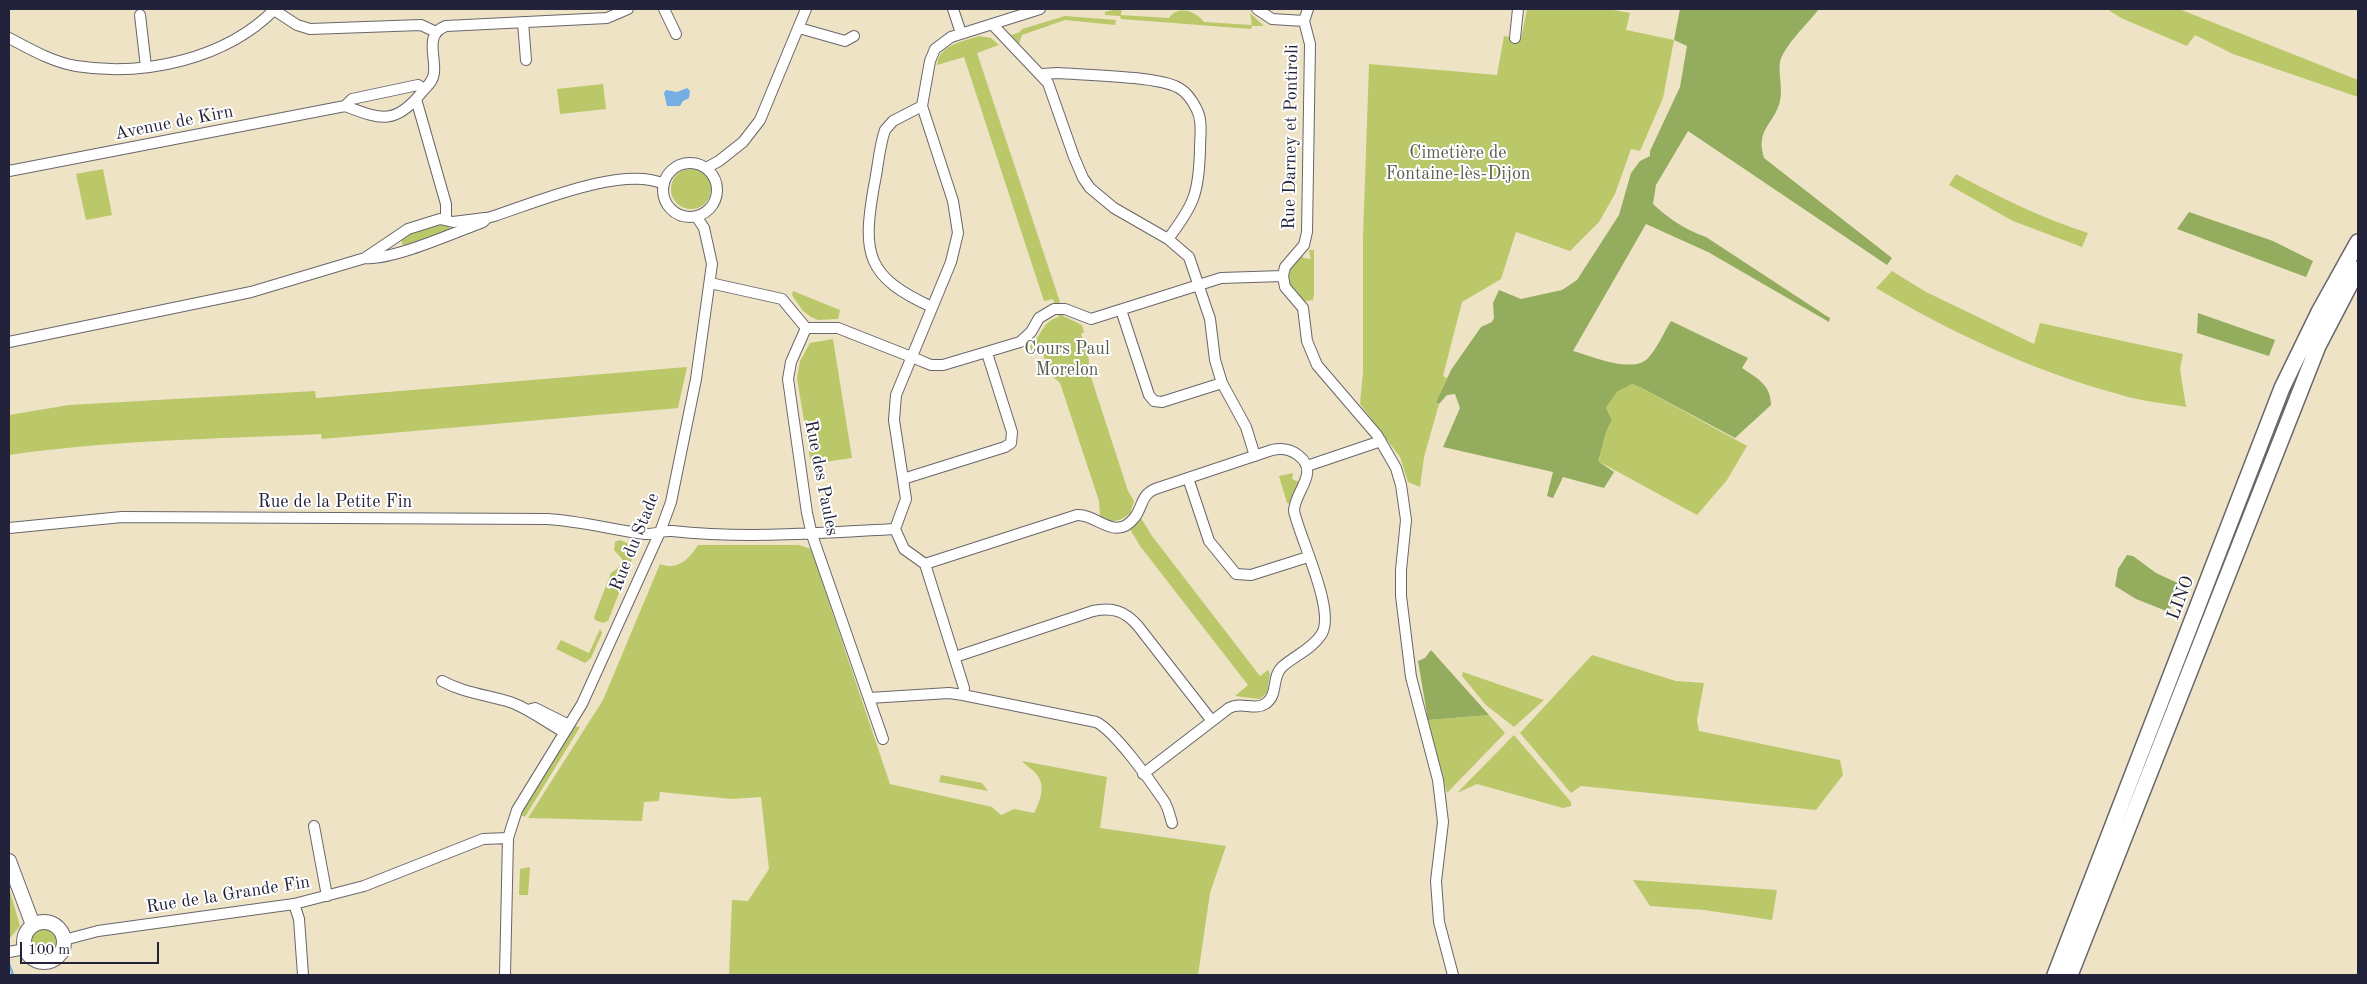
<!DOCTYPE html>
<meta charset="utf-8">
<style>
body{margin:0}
#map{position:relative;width:2367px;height:984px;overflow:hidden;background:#eee3c5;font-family:"Old Standard TT",serif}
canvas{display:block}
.frame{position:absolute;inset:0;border:10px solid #22223b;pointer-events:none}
.scale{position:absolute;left:20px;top:942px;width:139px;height:22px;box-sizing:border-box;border:2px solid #22223b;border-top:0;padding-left:6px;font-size:15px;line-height:18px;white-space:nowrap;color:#22223b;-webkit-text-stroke:4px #fff;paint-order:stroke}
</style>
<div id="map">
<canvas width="2367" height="984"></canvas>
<div class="frame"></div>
<div class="scale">100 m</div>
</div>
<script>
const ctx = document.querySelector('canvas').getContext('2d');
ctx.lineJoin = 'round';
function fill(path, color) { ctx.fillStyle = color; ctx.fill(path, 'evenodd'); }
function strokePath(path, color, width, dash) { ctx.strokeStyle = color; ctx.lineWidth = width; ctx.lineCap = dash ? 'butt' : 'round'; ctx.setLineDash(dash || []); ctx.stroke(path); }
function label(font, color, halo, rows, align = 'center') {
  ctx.font = font + ' "Old Standard TT",serif'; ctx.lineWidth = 4; ctx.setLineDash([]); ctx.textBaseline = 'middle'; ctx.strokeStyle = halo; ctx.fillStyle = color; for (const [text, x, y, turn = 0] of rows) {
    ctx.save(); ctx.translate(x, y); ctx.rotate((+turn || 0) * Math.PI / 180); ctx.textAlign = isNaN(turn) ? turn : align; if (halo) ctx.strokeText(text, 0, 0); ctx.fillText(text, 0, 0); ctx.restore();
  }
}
const green = new Path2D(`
 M 1116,9 L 1122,9 L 1121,15 L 1169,18 C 1178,5 1195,11 1204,22 L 1252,25 L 1250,13 L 1264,26 L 1252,26 L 1251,29 L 1121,19 L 1120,16 L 1105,15 L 1105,12 Z
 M 1527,9 L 1607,9 L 1630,13 L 1626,30 L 1674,40 L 1663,98 L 1640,151 L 1631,149 L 1615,194 L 1599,222 L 1570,251 L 1516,232 L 1501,279 L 1462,302 L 1443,376 L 1447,378 L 1436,402 L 1439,404 L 1424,457 L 1420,487 L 1408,482 L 1400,457 L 1360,404 L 1363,372 L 1363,237 L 1369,64 L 1497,75 L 1504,36 L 1521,39 Z
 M 2107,9 L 2179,9 L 2358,80 L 2358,97 L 2233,54 L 2195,35 L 2187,46 L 2121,18 Z
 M 1065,16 L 1116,20 L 1115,25 L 1065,20 L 1022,35 L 1019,44 L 1011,35 L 1020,32 L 1022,29 Z
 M 979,36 L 991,38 L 999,45 L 977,53 L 1059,299 L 1063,316 L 1082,325 L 1084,332 L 1081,334 L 1089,360 L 1089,371 L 1128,491 L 1134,501 L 1131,511 L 1139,521 L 1141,518 L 1152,536 L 1260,676 L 1268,670 L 1270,674 L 1267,693 L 1260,699 L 1235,696 L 1248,685 L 1140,546 L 1130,529 L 1136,524 L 1129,514 C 1120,522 1110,524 1100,516 L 1099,501 L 1060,383 L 1049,373 L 1041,347 L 1031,350 L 1030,346 C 1042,336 1042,321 1059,317 L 1053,299 L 1044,301 L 964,57 L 937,65 C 939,44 963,42 979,36 Z
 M 603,84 L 606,109 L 560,114 L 557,89 Z
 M 103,169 L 112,215 L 86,220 L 76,174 Z
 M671 189a20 20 0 1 1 40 0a20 20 0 1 1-40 0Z
 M 1956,174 C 1999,197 2041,218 2088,233 L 2082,247 L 2013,221 L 1949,185 Z
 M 442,224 L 448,224 L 450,231 L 405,246 L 402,244 L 402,236 Z
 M 1309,250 L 1314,250 L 1314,294 L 1313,300 L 1305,301 C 1285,289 1284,270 1301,255 L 1304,258 L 1311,259 Z
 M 1892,271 L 1926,292 L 2034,344 L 2040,323 L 2183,354 L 2180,369 L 2186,407 C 2163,403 2140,401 2118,394 C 2033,371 1952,333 1876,288 Z
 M 793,291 L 840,310 L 838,319 L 818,320 L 811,317 L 803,311 L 792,295 Z
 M 833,339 L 852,458 L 811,464 L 797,378 L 800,361 L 810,343 Z
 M 687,367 L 678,408 L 322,439 L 321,434 C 217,439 112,440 9,455 L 9,415 L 69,405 L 315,391 L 316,398 Z
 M 1632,384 L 1640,387 L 1747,446 L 1727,480 L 1697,515 L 1598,461 C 1603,448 1604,432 1612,420 L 1606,408 L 1617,392 Z
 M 1293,473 L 1292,479 L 1302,483 L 1291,504 L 1287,503 L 1279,476 Z
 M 619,540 C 628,542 633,547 633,557 L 608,621 L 603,623 L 595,620 L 594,617 L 611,573 L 622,565 L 622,559 L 614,550 L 615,542 Z
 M 698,545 L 799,545 L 811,549 L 890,784 L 992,807 L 1001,815 L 1014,809 L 1034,813 C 1040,802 1046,786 1037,775 C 1033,769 1026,766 1022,761 L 1107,777 L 1100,828 L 1226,846 L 1210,893 L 1198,975 L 729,975 L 732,900 L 748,901 L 769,869 L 761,797 L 732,799 L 660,792 L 659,801 L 644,802 L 642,821 L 528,818 L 603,700 L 660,564 C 678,571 689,559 698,545 Z
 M 600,629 L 602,633 L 591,658 L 585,663 L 556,649 L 561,640 L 589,653 Z
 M 1592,655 L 1676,681 L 1704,683 L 1697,720 L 1699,731 L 1840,760 L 1843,775 L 1816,810 L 1581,786 L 1571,793 L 1520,733 Z
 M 1463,672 L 1544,700 L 1514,727 L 1486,705 L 1462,676 Z
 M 1489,715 L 1505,733 L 1447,793 L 1428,720 Z
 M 574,726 L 580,727 L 525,817 L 521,815 L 526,802 Z
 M 1514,735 L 1571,802 L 1571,806 L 1563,808 L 1477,784 L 1457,793 Z
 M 941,775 L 982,783 L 988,791 L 939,782 Z
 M 530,867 L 528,895 L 519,895 L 520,869 Z
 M 1633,880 L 1777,890 L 1772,920 L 1704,910 L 1650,906 Z
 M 9,888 L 20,926 L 10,938 L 9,936 Z
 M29 942a15 15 0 1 1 30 0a15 15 0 1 1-30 0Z`);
const forest = new Path2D(`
 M 1680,9 L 1819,9 C 1809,22 1783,47 1780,62 C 1778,74 1783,87 1780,101 C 1774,125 1755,129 1764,158 L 1892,258 L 1887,265 L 1688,131 L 1656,185 L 1653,204 C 1669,219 1686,230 1706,237 L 1825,315 L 1830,318 L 1829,322 L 1708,252 L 1646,224 L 1573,351 C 1591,356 1635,375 1649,357 C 1658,347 1664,332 1671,321 L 1748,358 L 1742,368 C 1757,378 1771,385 1771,405 L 1735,438 L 1640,387 L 1632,384 L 1617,392 L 1606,408 L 1612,420 C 1604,432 1603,448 1598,461 L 1614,472 L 1604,488 L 1563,477 L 1553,498 L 1547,496 L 1553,472 L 1443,447 L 1460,408 L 1455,394 L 1447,395 L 1439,404 L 1436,402 L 1451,370 L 1481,327 L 1492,322 L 1494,318 L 1493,303 L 1499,290 L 1521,299 L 1562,290 L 1577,280 L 1619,215 L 1631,173 L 1640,161 L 1650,156 L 1650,151 L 1680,87 L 1687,46 L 1674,40 Z
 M 2189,212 L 2273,241 L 2313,261 L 2306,277 L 2177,229 Z
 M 2198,313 L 2275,340 L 2269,356 L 2197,333 Z
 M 2127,555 L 2133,556 L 2156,573 L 2180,584 L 2169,612 L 2136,599 L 2115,586 L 2118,569 Z
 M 1431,650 L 1489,715 L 1428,720 L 1418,661 L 1425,658 Z`);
const water = new Path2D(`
 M 687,88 L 690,91 L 689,98 L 683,101 L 680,106 L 667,106 L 664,93 L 666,90 L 677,92 Z`);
const stream = new Path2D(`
 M 9,964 L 13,975`);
const minor = new Path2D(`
 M 664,9 L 676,34
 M 953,9 L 961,33
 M 1257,9 L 1272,19 L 1304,21
 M 274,10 L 297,25 L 310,29 L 421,25 L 436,32
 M 140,15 L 146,67
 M 1304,21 L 1310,44 L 1307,232 L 1304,245 L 1285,267 L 1283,276 L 1285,287 L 1303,308 L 1307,341 L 1317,365 L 1377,435 L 1396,468 L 1401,485 L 1406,520 L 1401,570 L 1401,596 L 1411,677 L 1438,780 L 1443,822 L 1436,881 L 1439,922 L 1453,975
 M 1304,21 L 1308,9
 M 523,22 L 526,60
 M 992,24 L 1048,83 L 1074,157 L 1083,178 L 1090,188 L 1114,208 L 1168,239 L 1189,257 L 1210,319 L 1215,360 L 1222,383 L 1246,427 L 1255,456
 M 799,28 L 845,41 L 854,36
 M 9,38 C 30,49 52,62 76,66 C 144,77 226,59 275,9
 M 1515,38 L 1518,9
 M 1042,74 L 1058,73 C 1085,75 1158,76 1179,88 C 1186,92 1192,100 1196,108 C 1203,120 1200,135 1200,149 C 1199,193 1194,205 1168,239
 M 416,99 L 446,204 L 446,220
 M 345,106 C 380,119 395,126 422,92 C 427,86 433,82 434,73 C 436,56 424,34 446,26 L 607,18 L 628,9
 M 345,106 L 352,99 L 418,85 L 424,89
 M 922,106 L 893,121 L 885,130 C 879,147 878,168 874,186 C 862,254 866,277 932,307
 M663 190a27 27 0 1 1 54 0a27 27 0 1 1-54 0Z
 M 706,168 L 719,161 L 743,142 L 760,120 L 806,9
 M 9,171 L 345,106
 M 365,258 L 408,229 L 440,219 L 453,222 L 485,218
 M 710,283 L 782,299 L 806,328
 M 1121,310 L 1149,395 L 1154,401 L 1162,402 L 1222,383
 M 806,328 L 838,328 L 919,360 L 931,365 L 943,365 L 1020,342 L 1031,332 L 1039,318 L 1054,309 L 1065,309 L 1091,319 L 1221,278 L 1283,276
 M 806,328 L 791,362 L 788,379 L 807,513 L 812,535 L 883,739
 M 9,342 L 251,292 L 365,258 C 391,261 456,232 483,222 L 487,218 L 494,216 C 537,202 623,165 664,184
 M 1307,466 L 1381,441
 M 1188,478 L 1209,541 L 1236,574 L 1251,575 L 1308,557
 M 903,479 L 1005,447 L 1011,443 L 1012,432 L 987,353
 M 9,528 L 122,517 L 548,519 C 581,521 613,530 645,534 C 654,535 663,530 672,531 C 746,539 820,533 895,529
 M 925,564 L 1077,515 C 1098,514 1115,543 1135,517 C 1143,506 1141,495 1155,489 L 1272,450 C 1281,448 1290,449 1298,455 C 1321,472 1294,492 1294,511 C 1300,539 1337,613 1321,635 C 1312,649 1294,656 1282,667 C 1271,677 1279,695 1265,704 C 1254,711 1241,701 1229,708 L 1143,774
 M 955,657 L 1093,611 C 1113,607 1125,611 1138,626 L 1212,721
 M 442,681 C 464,693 487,695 510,702 C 528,708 547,723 564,732
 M 963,695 L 964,688 L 925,564 L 904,549 L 895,529 L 906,499 L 894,420 L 896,395 L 951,262 L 958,233 L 953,201 L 922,106 L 930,61 L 935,49 L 951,37 L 1040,9
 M 869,698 L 949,693 L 963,695 L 1096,722 C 1114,730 1152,783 1164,801 C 1168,807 1170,816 1172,823
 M 528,710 L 535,708 L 569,725
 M 314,826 L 327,896
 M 294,904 L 299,919 L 303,975
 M 64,940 L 98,931 L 294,904 L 364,886 L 483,839 L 508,838
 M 9,952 L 25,949
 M 505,975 L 508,838 L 517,810 L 582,704 L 660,532 L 671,502 L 696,379 L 712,264 L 704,228 L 696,216`);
const major = new Path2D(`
 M 9,861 L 33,925
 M24 942a20 20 0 1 1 40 0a20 20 0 1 1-40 0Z`);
const highway = new Path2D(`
 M 2055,975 L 2282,388 L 2319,312 L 2358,242
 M 2070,975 L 2318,346 L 2358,269`);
const streetNames = [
 ["Avenue de Kirn",174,123,-11],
 ["Rue Darney et Pontiroli",1291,137,-89],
 ["Rue des Paules",821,478,79],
 ["Rue de la Petite Fin",335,502],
 ["Rue du Stade",635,542,-68],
 ["LINO",2181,598,-69],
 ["Rue de la Grande Fin",228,895,-9]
];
const parkNames = [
 ["Cimetière de",1458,153],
 ["Fontaine-lès-Dijon",1458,174],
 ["Cours Paul",1067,349],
 ["Morelon",1067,370]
];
fill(green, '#bac86a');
fill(forest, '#93ac5e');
fill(water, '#75ade5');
strokePath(stream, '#75ade5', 2.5);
strokePath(minor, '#69666b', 12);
strokePath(major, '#69666b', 16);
strokePath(highway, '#69666b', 18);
strokePath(minor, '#fff', 10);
strokePath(major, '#fff', 14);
strokePath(highway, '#fff', 15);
label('18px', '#22223b', '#fff', streetNames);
label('18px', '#575c4b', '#fff', parkNames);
</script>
